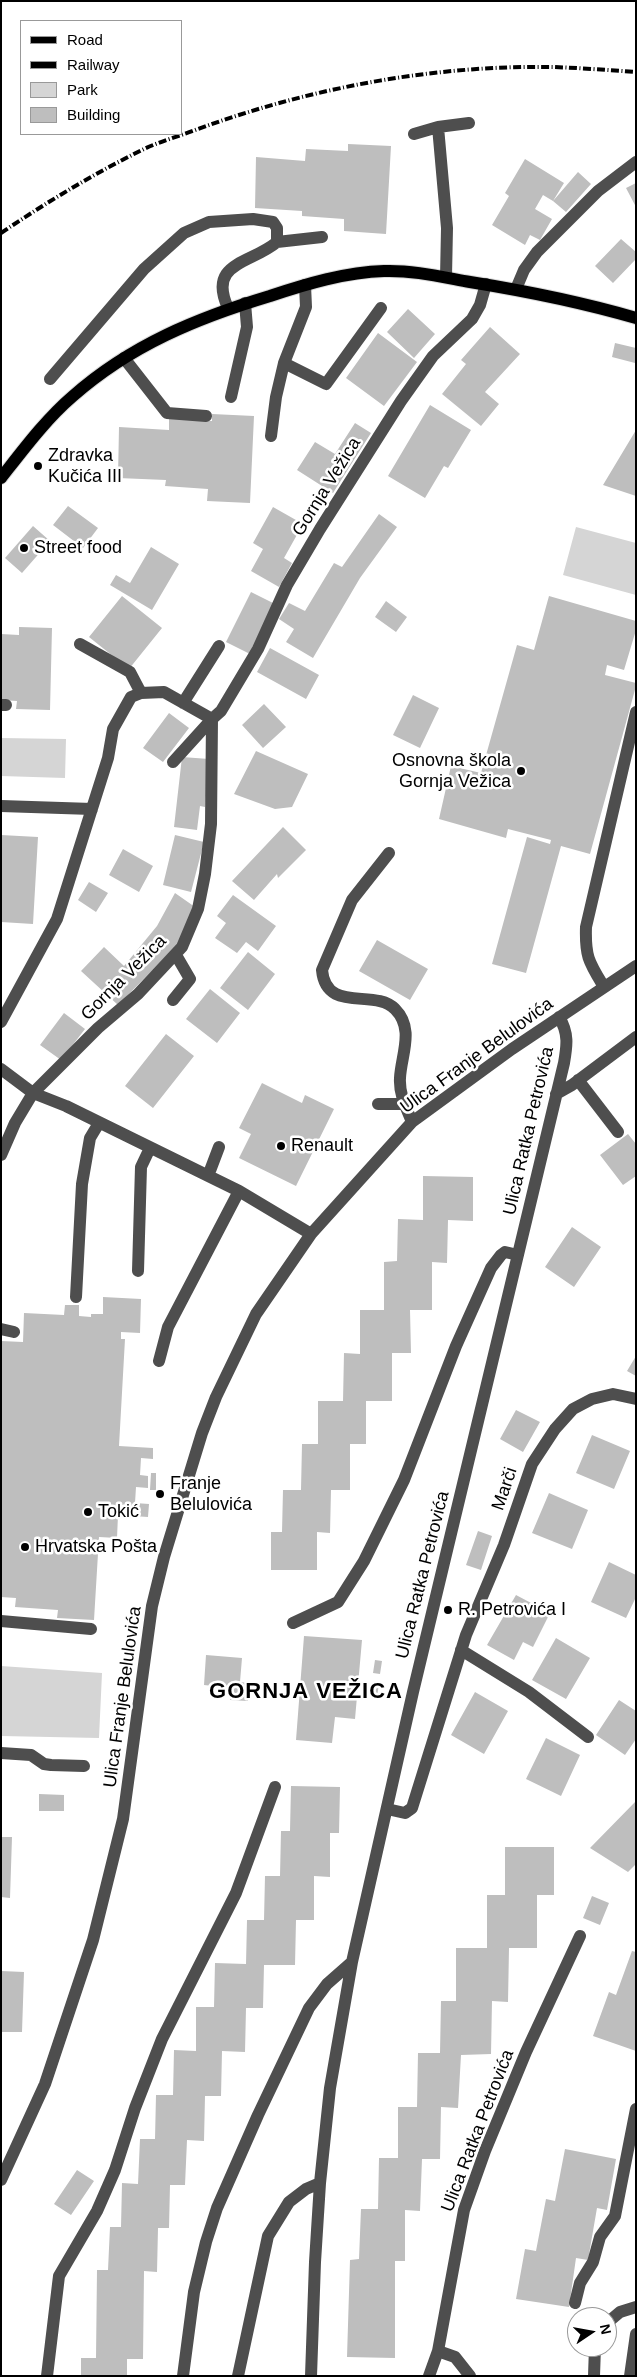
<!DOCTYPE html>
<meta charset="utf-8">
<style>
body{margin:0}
#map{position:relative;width:637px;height:2377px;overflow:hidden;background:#fff;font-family:Helvetica,sans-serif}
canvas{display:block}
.frame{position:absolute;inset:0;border:2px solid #000;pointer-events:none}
.legend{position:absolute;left:20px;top:20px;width:162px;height:115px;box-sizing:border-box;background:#fff;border:1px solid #999;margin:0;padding:6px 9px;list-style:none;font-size:15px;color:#000}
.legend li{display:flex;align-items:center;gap:10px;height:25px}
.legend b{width:25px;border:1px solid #999}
.north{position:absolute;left:567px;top:2307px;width:50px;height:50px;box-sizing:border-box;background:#fff;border:1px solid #999;border-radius:50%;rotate:78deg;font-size:14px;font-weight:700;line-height:20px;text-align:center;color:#000}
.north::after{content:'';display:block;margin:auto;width:18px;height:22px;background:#000;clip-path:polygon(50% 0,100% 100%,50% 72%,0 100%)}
</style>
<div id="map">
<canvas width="637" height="2377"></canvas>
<div class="frame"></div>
<ul class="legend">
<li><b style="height:6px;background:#000"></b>Road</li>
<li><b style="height:6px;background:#000"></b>Railway</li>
<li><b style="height:14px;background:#d5d5d5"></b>Park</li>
<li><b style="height:14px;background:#bebebe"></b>Building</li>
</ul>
<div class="north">N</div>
</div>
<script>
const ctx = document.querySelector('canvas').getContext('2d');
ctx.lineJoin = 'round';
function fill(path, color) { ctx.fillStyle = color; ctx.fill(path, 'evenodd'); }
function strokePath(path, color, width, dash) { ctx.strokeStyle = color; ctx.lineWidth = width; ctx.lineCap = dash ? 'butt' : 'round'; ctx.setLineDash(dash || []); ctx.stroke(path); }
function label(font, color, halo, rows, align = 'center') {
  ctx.font = font + ' Helvetica,sans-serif'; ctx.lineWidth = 5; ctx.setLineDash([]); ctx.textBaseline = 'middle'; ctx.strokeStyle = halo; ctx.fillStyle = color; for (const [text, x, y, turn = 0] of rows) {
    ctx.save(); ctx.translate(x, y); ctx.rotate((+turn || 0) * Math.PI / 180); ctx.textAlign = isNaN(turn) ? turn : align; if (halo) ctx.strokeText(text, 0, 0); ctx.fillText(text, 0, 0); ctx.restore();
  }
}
const green = new Path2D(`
 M 576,527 L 636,543 L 636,595 L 563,575 Z
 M 1,738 L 66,739 L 65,778 L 1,776 Z
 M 1,1666 L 102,1673 L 99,1738 L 1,1736 Z`);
const building = new Path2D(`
 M 348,144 L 391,146 L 386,234 L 344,231 L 344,219 L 302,216 L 302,211 L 255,208 L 256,157 L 305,161 L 306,149 L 348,151 Z
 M 525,159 L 564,183 L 553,201 L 543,195 L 535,209 L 552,219 L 540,240 L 530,235 L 525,245 L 492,225 L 509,196 L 505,193 Z
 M 578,172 L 591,184 L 566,212 L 553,201 Z
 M 636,183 L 636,207 L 626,188 Z
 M 621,239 L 636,252 L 636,259 L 613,283 L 595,266 Z
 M 408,309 L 435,334 L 414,358 L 387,332 Z
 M 490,327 L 520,354 L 485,392 L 499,404 L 481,426 L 442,394 L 466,364 L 461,360 Z
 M 378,333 L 417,362 L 384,406 L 346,378 Z
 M 615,343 L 636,348 L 635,363 L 612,357 Z
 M 430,405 L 471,430 L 448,468 L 444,466 L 425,498 L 388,476 Z
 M 212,414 L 254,416 L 250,503 L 207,501 L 208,489 L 165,486 L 166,480 L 118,478 L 119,427 L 169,430 L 169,418 L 212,421 Z
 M 355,423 L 371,433 L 333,493 L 297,470 L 315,442 L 335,454 Z
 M 636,430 L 636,496 L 603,485 Z
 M 68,506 L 98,528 L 83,548 L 53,525 Z
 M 273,507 L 303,524 L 284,558 L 292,563 L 279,587 L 251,571 L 263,549 L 253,543 Z
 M 379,514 L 397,527 L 360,578 L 313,658 L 286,642 L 294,629 L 279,619 L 289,603 L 305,611 L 334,563 L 342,567 Z
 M 33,526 L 50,541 L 22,573 L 5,558 Z
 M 151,547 L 179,564 L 152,610 L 110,585 L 116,575 L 130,583 Z
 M 251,592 L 275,604 L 250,654 L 226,642 Z
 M 122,596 L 162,628 L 129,669 L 89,637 Z
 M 549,596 L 636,621 L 636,630 L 624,670 L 607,665 L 605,675 L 636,683 L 636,686 L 590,854 L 561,846 L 526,973 L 492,964 L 527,837 L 550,844 L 551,840 L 508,829 L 506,838 L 439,819 L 451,766 L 481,773 L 517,645 L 534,650 Z
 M 386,601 L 407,617 L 396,632 L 375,617 Z
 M 19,627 L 52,628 L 50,710 L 16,709 L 17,701 L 1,700 L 1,634 L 19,635 Z
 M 270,648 L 319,675 L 306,699 L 257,672 Z
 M 413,695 L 439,708 L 420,748 L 393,735 Z
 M 264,704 L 286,727 L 263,748 L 242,725 Z
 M 169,713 L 189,728 L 163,762 L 143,748 Z
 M 256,751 L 308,774 L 292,807 L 275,809 L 234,794 Z
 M 182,757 L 209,759 L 205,807 L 200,806 L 197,830 L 174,827 Z
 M 283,827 L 306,850 L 278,878 L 277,874 L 254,900 L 232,881 Z
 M 1,835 L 38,837 L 33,924 L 1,922 Z
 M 175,835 L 204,842 L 191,892 L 163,885 Z
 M 123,849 L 153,866 L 139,892 L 109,875 Z
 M 89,882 L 108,893 L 96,912 L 78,900 Z
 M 175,893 L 195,907 L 178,944 L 118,1005 L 81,971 L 104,947 L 124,966 L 157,926 Z
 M 233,895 L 276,926 L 258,951 L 246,942 L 237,953 L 215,938 L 226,923 L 217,916 Z
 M 377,940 L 428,969 L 410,1000 L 359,971 Z
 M 248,952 L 275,974 L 248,1010 L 220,988 Z
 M 210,989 L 240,1013 L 217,1043 L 186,1019 Z
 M 64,1013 L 85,1029 L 61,1060 L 40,1045 Z
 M 166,1034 L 194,1056 L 153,1108 L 125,1086 Z
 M 262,1083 L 302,1103 L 305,1095 L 334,1109 L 296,1186 L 239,1158 L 251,1134 L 239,1128 Z
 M 628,1134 L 636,1144 L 636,1176 L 623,1185 L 600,1155 Z
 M 423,1176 L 473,1177 L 473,1221 L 448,1220 L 447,1263 L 432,1262 L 432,1310 L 410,1310 L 411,1353 L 392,1353 L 392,1401 L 366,1401 L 366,1444 L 350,1444 L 350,1490 L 331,1490 L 330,1533 L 317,1532 L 317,1570 L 271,1570 L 271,1532 L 282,1532 L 283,1490 L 301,1490 L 302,1444 L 318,1444 L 318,1401 L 343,1401 L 344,1353 L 360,1354 L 360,1310 L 384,1310 L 384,1262 L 397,1261 L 398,1219 L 423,1220 Z
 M 572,1227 L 601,1247 L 574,1287 L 545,1267 Z
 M 103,1297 L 141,1299 L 140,1333 L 121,1332 L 121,1339 L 125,1339 L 119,1446 L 153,1448 L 153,1459 L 141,1458 L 140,1475 L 148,1476 L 148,1488 L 136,1487 L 135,1503 L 149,1504 L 148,1517 L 118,1515 L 117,1538 L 99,1537 L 94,1620 L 57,1618 L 58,1610 L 15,1607 L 16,1598 L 1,1597 L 1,1341 L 23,1342 L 24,1313 L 64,1315 L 65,1305 L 79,1305 L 79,1316 L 91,1317 L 91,1314 L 103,1314 Z
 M 636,1356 L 636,1376 L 627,1371 Z
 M 516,1410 L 540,1422 L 523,1452 L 500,1439 Z
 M 592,1435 L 630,1451 L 614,1489 L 576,1473 Z
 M 151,1473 L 156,1473 L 156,1490 L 150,1490 Z
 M 549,1493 L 588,1510 L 572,1549 L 532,1533 Z
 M 478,1531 L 492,1536 L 481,1570 L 466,1565 Z
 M 609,1562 L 636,1575 L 636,1597 L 626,1618 L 591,1602 Z
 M 516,1595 L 550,1613 L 533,1647 L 523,1642 L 514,1660 L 487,1645 Z
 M 304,1636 L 362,1640 L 355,1719 L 335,1717 L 332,1743 L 296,1740 Z
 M 556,1638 L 590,1658 L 566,1699 L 532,1680 Z
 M 206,1655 L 242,1658 L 240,1682 L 249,1683 L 248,1701 L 230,1700 L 231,1688 L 204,1685 Z
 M 375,1660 L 382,1661 L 380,1674 L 373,1673 Z
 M 372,1683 L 379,1684 L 377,1697 L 370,1696 Z
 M 475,1692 L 508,1711 L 484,1754 L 451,1735 Z
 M 619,1700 L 636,1711 L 636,1739 L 625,1755 L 596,1735 Z
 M 546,1738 L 580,1755 L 561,1796 L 526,1779 Z
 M 291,1786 L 340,1787 L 339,1833 L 330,1833 L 330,1877 L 314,1876 L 314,1920 L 296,1920 L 295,1965 L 264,1965 L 263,2008 L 246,2008 L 245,2052 L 222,2051 L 221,2096 L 205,2096 L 204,2141 L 187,2140 L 185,2185 L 170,2185 L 169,2228 L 158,2228 L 157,2272 L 144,2271 L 143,2359 L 127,2359 L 127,2376 L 81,2376 L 81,2358 L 96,2358 L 97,2270 L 108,2270 L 110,2227 L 121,2227 L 122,2183 L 138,2184 L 140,2139 L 155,2139 L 156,2095 L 173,2095 L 174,2050 L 196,2051 L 196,2007 L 214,2007 L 215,1963 L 246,1964 L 247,1920 L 264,1920 L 265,1876 L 280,1876 L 281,1831 L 290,1831 Z
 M 39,1794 L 64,1795 L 64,1811 L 39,1811 Z
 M 636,1801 L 636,1864 L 628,1872 L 590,1848 Z
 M 1,1837 L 12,1837 L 10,1898 L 1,1897 Z
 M 505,1847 L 554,1847 L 554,1895 L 537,1895 L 537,1948 L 509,1948 L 508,2002 L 492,2001 L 491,2054 L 461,2055 L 458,2108 L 441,2107 L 440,2159 L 422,2159 L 420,2211 L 405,2210 L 405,2261 L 395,2261 L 395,2358 L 347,2357 L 350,2260 L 359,2259 L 361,2209 L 378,2209 L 379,2158 L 398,2158 L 398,2107 L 417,2107 L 418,2053 L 440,2053 L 441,2001 L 456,2001 L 456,1948 L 487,1948 L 487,1895 L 505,1895 Z
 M 592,1896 L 609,1903 L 600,1925 L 583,1918 Z
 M 632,1951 L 636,1952 L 636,2051 L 593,2036 L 609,1992 L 616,1995 Z
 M 1,1971 L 24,1972 L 22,2032 L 1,2032 Z
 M 565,2149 L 616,2159 L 607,2210 L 597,2208 L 588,2260 L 576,2258 L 569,2307 L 516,2299 L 525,2249 L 536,2251 L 546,2199 L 555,2201 Z
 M 77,2170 L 94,2181 L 71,2215 L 54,2204 Z`);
const minor = new Path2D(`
 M 438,127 L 469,123
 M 414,134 L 438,127 L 447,228 L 446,277
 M 277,242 L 322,237
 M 516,289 L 524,270 L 537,252 L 598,191 L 636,162
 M 124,358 L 167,413 L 206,416
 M 284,363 L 326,384 L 381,308
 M 50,379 L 144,269 L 184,233 L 209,222 L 253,219 L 273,222 L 277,228 L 277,242 C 251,264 207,262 228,308
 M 231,397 L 247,327 L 245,303
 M 271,436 L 276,397 L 284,363 L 306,307 L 305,285
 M 80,644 L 130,672 L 141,693
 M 183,703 L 219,646
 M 1,705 L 6,705
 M 173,762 L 212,719
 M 1,806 L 92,809
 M 389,853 L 352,900 L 322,970 C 326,1014 375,988 395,1009 C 415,1029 401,1055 400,1078 C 399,1094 406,1107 412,1122
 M 604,987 C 589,962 585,957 586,927 L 636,712
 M 173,1000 L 190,979 L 176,955
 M 1,1022 L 57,919 L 108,758 L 113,729 L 131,697 L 141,693 L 164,692 L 212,719 L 221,711 L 258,649 L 287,585 L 320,529 L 401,401 L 433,356 L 472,319 L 480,305 L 486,284
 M 1,1069 L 33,1093 L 66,1106 L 239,1191 L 311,1234
 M 578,1080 L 618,1132
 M 556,1094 L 572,1085 L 636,1037
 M 378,1104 L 404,1104
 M 1,1155 L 15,1123 L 33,1093 L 98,1028 L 138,994 L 182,947 L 198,909 L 205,874 L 211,824 L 212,719
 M 208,1176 L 219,1147
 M 138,1271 L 141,1167 L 150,1148
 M 76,1297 L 82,1184 L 90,1138 L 99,1123
 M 1,1329 L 14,1332
 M 159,1361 L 168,1327 L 239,1191
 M 1,1621 L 91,1629
 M 293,1623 L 338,1602 L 364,1561 L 404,1480 L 456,1346 L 491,1268 L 501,1255 L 505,1252 L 518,1255
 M 461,1650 L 529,1692 L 588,1737
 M 1,1753 L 31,1755 L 44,1764 L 51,1765 L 84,1766
 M 387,1809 L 405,1813 L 412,1808 L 466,1635 L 504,1545 L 532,1464 L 555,1429 L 573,1409 L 592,1399 L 613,1394 L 636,1399
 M 1,2180 L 45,2084 L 93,1940 L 123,1819 L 152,1606 L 164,1557 L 202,1433 L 216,1397 L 256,1314 L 311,1234 L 412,1122 L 512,1049 L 636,966
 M 575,2303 L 580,2283 L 593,2262 L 600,2237 L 615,2216 L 636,2109
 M 607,2323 L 620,2312 L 636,2307
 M 438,2351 L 455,2357 L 470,2376
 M 47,2376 L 59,2276 L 97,2211 L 115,2170 L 135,2108 L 162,2039 L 236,1893 L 275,1787
 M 183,2376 L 194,2292 L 206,2242 L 217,2208 L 258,2115 L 309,2008 L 327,1984 L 352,1962
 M 238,2376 L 268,2236 L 289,2202 L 306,2189 L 320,2183
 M 311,2376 L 315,2262 L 320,2183 L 330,2088 L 352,1962 L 413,1692 L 564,1063 C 567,1046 569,1033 559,1017
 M 429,2376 L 438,2351 L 464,2210 L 485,2151 L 526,2052 L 580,1936
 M 594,2376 L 595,2347
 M 630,2376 L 636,2334`);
const major = new Path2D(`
 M 1,478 C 23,450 46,419 73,396 C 131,345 197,318 270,296 C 306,284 346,272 384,271 C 413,270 442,277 470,282 C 526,291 581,302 636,318`);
const rail = new Path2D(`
 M 1,233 C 47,202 95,173 144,149 C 161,141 180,136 198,129 C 310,88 433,65 553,67 C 580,68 608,70 636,72`);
const markers = [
 [38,466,5,"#000"],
 [24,548,5,"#000"],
 [521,771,5,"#000"],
 [281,1146,5,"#000"],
 [160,1494,5,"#000"],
 [88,1512,5,"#000"],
 [25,1547,5,"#000"],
 [448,1610,5,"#000"]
];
const poiNames = [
 ["Zdravka",48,456],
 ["Kučića III",48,477],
 ["Street food",34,548],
 ["Osnovna škola",511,761,"right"],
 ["Gornja Vežica",511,782,"right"],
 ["Renault",291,1146],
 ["Franje",170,1484],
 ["Belulovića",170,1505],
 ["Tokić",98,1512],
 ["Hrvatska Pošta",35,1547],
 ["R. Petrovića I",458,1610]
];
const streetNames = [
 ["Gornja Vežica",327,487,-58],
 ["Gornja Vežica",124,978,-45],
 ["Ulica Franje Belulovića",477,1056,-36],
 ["Ulica Ratka Petrovića",529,1131,-77],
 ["Marči",505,1489,-71],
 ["Ulica Ratka Petrovića",423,1575,-76],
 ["Ulica Franje Belulovića",123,1697,-82],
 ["Ulica Ratka Petrovića",478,2131,-69]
];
const districtNames = [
 ["GORNJA VEŽICA",306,1692]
];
fill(green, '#d5d5d5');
fill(building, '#bebebe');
strokePath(major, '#dbdbdb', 14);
strokePath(minor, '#4e4e4e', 12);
strokePath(major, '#000', 12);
strokePath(rail, '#000', 4, [8, 2.5, 1, 2.5]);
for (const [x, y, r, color] of markers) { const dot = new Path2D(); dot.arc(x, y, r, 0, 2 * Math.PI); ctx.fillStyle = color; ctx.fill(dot); strokePath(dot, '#fff', 2); }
label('18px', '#000', '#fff', poiNames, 'left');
label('18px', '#000', '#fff', streetNames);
ctx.letterSpacing = '1px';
label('bold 22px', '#000', '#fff', districtNames);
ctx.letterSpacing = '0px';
</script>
